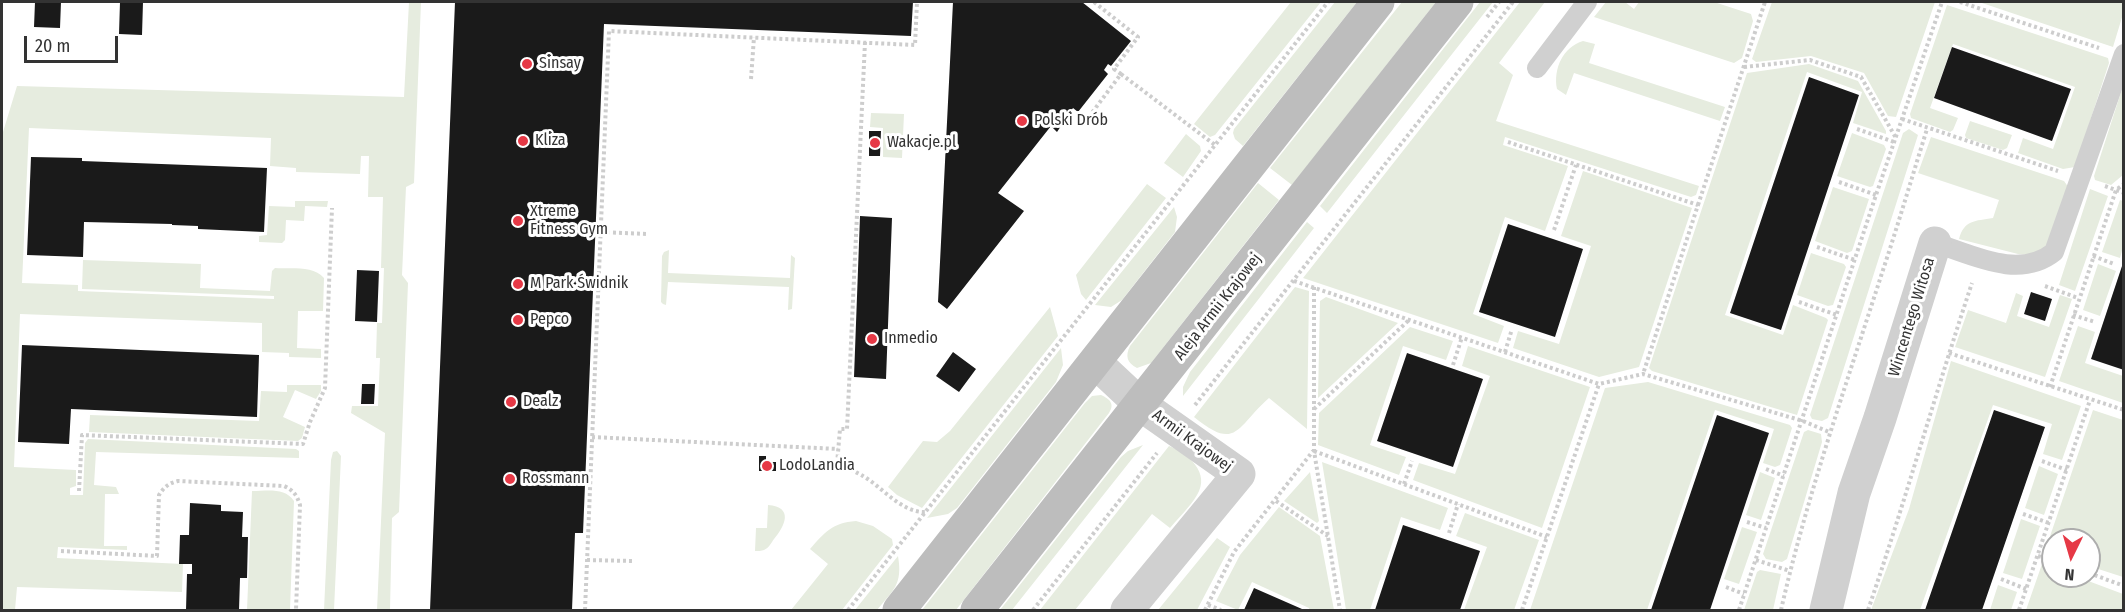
<!DOCTYPE html>
<meta charset="utf-8">
<style>
body{margin:0}
#map{position:relative;width:2125px;height:612px;overflow:hidden;background:#fff;font-family:"Fira Sans Condensed",sans-serif}
canvas{display:block}
.frame{position:absolute;inset:0;border:3px solid #333;pointer-events:none}
.north{position:absolute;left:2041px;top:528px;width:60px;height:60px;box-sizing:border-box;background:#fff;border:2px solid #adadad;border-radius:50%;rotate:185deg;font-size:16px;font-weight:700;line-height:24px;text-align:center;color:#333}
.north::after{content:'';display:block;margin:auto;width:21px;height:27px;background:#e63946;clip-path:polygon(50% 0,100% 100%,50% 72%,0 100%)}
.scale{position:absolute;left:24px;top:36px;width:94px;height:27px;box-sizing:border-box;border:3px solid #333;border-top:0;padding-left:8px;font-size:18px;line-height:21px;white-space:nowrap;color:#333;-webkit-text-stroke:4px #fff;paint-order:stroke}
</style>
<div id="map">
<canvas width="2125" height="612"></canvas>
<div class="frame"></div>
<div class="north">N</div>
<div class="scale">20 m</div>
</div>
<script>
const ctx = document.querySelector('canvas').getContext('2d');
ctx.lineJoin = 'round';
function fill(path, color) { ctx.fillStyle = color; ctx.fill(path, 'evenodd'); }
function strokePath(path, color, width, dash) { ctx.strokeStyle = color; ctx.lineWidth = width; ctx.lineCap = dash ? 'butt' : 'round'; ctx.setLineDash(dash || []); ctx.stroke(path); }
function label(font, color, halo, rows, align = 'center') {
  ctx.font = font + ' "Fira Sans Condensed",sans-serif'; ctx.lineWidth = 6; ctx.setLineDash([]); ctx.textBaseline = 'middle'; ctx.strokeStyle = halo; ctx.fillStyle = color; for (const [text, x, y, turn = 0] of rows) {
    ctx.save(); ctx.translate(x, y); ctx.rotate((+turn || 0) * Math.PI / 180); ctx.textAlign = isNaN(turn) ? turn : align; if (halo) ctx.strokeText(text, 0, 0); ctx.fillText(text, 0, 0); ctx.restore();
  }
}
const green = new Path2D(`
 M 409,2 L 421,2 L 414,183 L 406,187 L 402,275 L 408,283 L 399,512 L 392,518 L 390,610 L 377,610 L 385,433 L 351,413 L 352,406 L 378,406 L 380,358 L 376,358 L 377,323 L 382,323 L 384,268 L 381,268 L 383,197 L 368,197 L 369,156 L 361,156 L 360,174 L 296,172 L 296,168 L 270,166 L 271,138 L 29,128 L 22,283 L 78,285 L 78,291 L 274,299 L 274,296 L 82,289 L 83,260 L 201,264 L 200,288 L 270,291 L 272,271 L 275,268 C 291,269 313,265 324,278 L 323,311 L 298,311 L 297,348 L 321,349 L 321,358 L 289,357 L 289,353 L 262,352 L 262,323 L 20,314 L 14,467 L 76,470 L 76,486 L 70,488 L 70,495 L 83,495 L 85,443 L 88,439 L 296,449 L 299,451 L 299,458 L 96,452 L 94,485 L 116,487 L 119,494 L 105,494 L 104,546 L 127,546 L 127,550 L 58,547 L 57,558 L 183,564 L 182,592 L 17,587 L 15,610 L 2,610 L 2,156 L 3,132 L 17,86 L 404,97 Z
 M 1291,2 L 1321,2 L 1215,135 L 1210,137 L 1194,124 Z
 M 1335,2 L 1357,2 L 1243,146 L 1235,139 L 1233,133 L 1234,129 Z
 M 1402,2 L 1436,2 L 1292,185 L 1270,168 Z
 M 1480,2 L 1493,2 L 1327,213 L 1320,206 Z
 M 1520,2 L 1545,2 L 1499,63 L 1513,75 L 1496,121 L 1699,186 L 1696,195 L 1691,197 L 1505,137 L 1503,145 L 1568,166 L 1545,231 L 1505,217 L 1473,314 L 1504,326 L 1498,343 L 1303,278 Z
 M 1606,2 L 1625,2 L 1634,9 L 1639,2 L 1714,2 L 1751,14 L 1753,21 L 1742,58 L 1734,63 L 1594,17 Z
 M 1772,2 L 1935,2 L 1896,117 L 1888,116 L 1864,73 L 1811,56 L 1756,62 L 1752,59 Z
 M 1979,2 L 2123,2 L 2123,14 L 2113,47 Z
 M 1947,5 L 2108,58 L 2109,63 L 2075,167 L 2063,169 L 2018,153 L 2023,138 L 2053,149 L 2075,87 L 1953,44 L 1930,108 L 1958,118 L 1953,130 L 1950,132 L 1911,118 L 1910,114 Z
 M 1583,41 L 1595,44 L 1589,63 L 1725,107 L 1720,121 L 1574,73 L 1566,95 L 1557,89 C 1553,69 1563,47 1583,41 Z
 M 1809,64 L 1858,81 L 1886,131 L 1886,134 L 1853,123 L 1862,92 L 1807,72 L 1725,315 L 1783,335 L 1793,305 L 1826,318 L 1828,320 L 1797,415 L 1652,371 L 1649,368 L 1747,73 Z
 M 2123,86 L 2123,175 L 2111,185 L 2095,180 L 2094,176 Z
 M 871,113 L 904,114 L 902,158 L 883,157 L 883,128 L 870,127 Z
 M 1970,121 L 2012,135 L 2007,148 L 2003,150 L 1966,138 L 1965,135 Z
 M 1909,129 L 1918,135 L 1828,418 L 1822,421 L 1812,419 L 1810,415 L 1903,133 Z
 M 1852,133 L 1884,145 L 1886,149 L 1873,186 L 1870,187 L 1837,176 Z
 M 1186,134 L 1200,146 L 1201,151 L 1183,177 L 1164,163 Z
 M 1931,137 L 2064,181 L 2069,188 L 2048,248 L 2028,255 L 2018,254 L 1959,239 C 1964,220 1975,221 1993,218 L 1999,200 L 1918,173 Z
 M 1583,171 L 1692,208 L 1639,367 L 1599,377 L 1513,348 L 1518,331 L 1559,344 L 1591,246 L 1561,236 Z
 M 1258,183 L 1279,200 L 1151,363 L 1137,368 C 1127,363 1125,356 1130,346 Z
 M 1147,184 L 1166,198 L 1086,300 L 1081,294 L 1076,275 Z
 M 1833,187 L 1869,199 L 1852,251 L 1847,253 L 1815,241 Z
 M 2090,189 L 2108,196 L 2075,291 L 2059,285 Z
 M 2120,200 L 2123,201 L 2123,247 L 2120,258 L 2102,252 Z
 M 295,201 L 328,201 L 327,207 L 305,206 L 304,221 L 286,220 L 285,240 L 282,243 L 259,242 L 259,236 L 267,235 L 269,206 L 295,207 Z
 M 1174,207 L 1177,217 L 1175,232 L 1122,300 L 1111,307 L 1095,305 Z
 M 1307,222 L 1314,228 L 1183,396 L 1183,387 L 1190,372 Z
 M 669,250 L 668,273 L 790,278 L 791,255 L 795,258 L 792,309 L 788,310 L 789,287 L 668,282 L 666,305 L 663,304 L 661,302 L 662,256 L 664,252 Z
 M 1811,253 L 1844,264 L 1846,267 L 1833,305 L 1828,306 L 1797,295 Z
 M 2098,264 L 2116,271 L 2100,316 L 2083,310 Z
 M 1295,287 L 1309,291 L 1307,429 L 1269,398 C 1236,427 1237,452 1194,417 Z
 M 2016,293 L 2023,296 L 2017,316 L 2049,327 L 2060,295 L 2072,299 L 2045,377 L 1955,347 L 1968,310 L 2006,323 Z
 M 1326,297 L 1398,323 L 1318,398 L 1320,301 Z
 M 1050,307 L 1058,336 L 922,508 L 897,495 L 888,487 L 923,441 L 937,442 L 950,431 Z
 M 2078,326 L 2095,332 L 2085,363 L 2123,376 L 2123,403 L 2059,381 Z
 M 1410,327 L 1453,341 L 1446,360 L 1403,346 L 1370,445 L 1406,457 L 1399,475 L 1318,445 L 1319,413 Z
 M 1468,346 L 1590,387 L 1542,528 L 1413,480 L 1419,463 L 1455,474 L 1490,376 L 1462,366 Z
 M 1061,348 L 1063,365 L 1056,382 L 957,508 L 948,514 L 927,518 Z
 M 1951,361 L 2081,406 L 2062,460 L 2043,454 L 2052,424 L 1993,405 L 1920,610 L 1871,610 L 1909,509 Z
 M 1648,382 L 1790,425 L 1792,428 L 1780,465 L 1775,467 L 1763,463 L 1774,429 L 1715,410 L 1647,610 L 1530,610 L 1605,388 Z
 M 287,385 L 321,385 L 321,391 L 316,399 L 295,390 L 283,417 L 305,427 L 302,438 L 298,441 L 89,432 L 90,415 L 259,421 L 261,391 L 287,392 Z
 M 1101,395 C 1110,399 1115,404 1109,413 L 956,610 L 922,610 L 1085,403 L 1092,396 Z
 M 2093,410 L 2123,420 L 2123,577 L 2089,566 L 2089,540 L 2053,540 L 2053,554 L 2045,551 Z
 M 1808,430 L 1821,434 L 1822,442 L 1787,559 L 1782,562 L 1766,559 L 1763,554 L 1804,432 Z
 M 1143,445 L 1012,610 L 1000,610 L 1121,457 L 1128,451 Z
 M 1169,446 C 1188,453 1211,473 1197,495 C 1190,507 1179,517 1170,528 L 1152,514 L 1075,610 L 1040,610 Z
 M 337,451 L 341,456 L 334,610 L 324,610 L 331,460 L 333,452 Z
 M 1322,462 L 1448,508 L 1440,530 L 1401,517 L 1370,610 L 1346,610 Z
 M 2039,466 L 2058,474 L 2044,515 L 2025,508 Z
 M 1310,472 L 1319,521 L 1317,523 L 1284,501 Z
 M 1760,472 L 1775,478 L 1761,520 L 1746,515 Z
 M 252,491 C 267,491 285,487 294,501 L 290,610 L 247,610 Z
 M 768,505 C 794,507 785,526 774,539 C 771,543 769,548 764,550 C 762,551 757,551 755,551 L 756,528 L 767,528 Z
 M 1279,507 L 1320,536 L 1334,610 L 1309,610 L 1309,608 L 1252,582 L 1238,610 L 1216,601 L 1240,555 Z
 M 1465,513 L 1539,540 L 1514,610 L 1464,610 L 1487,547 L 1456,536 Z
 M 2021,519 L 2040,526 L 2022,579 L 2003,573 Z
 M 856,521 L 873,526 L 892,539 L 893,545 L 842,610 L 791,610 L 828,564 L 810,549 C 825,532 832,523 856,521 Z
 M 1742,527 L 1757,532 L 1739,584 L 1724,579 Z
 M 1217,538 L 1230,547 L 1197,610 L 1158,610 Z
 M 898,556 C 903,585 893,590 877,610 L 855,610 Z
 M 2042,564 L 2053,568 L 2053,576 L 2075,576 L 2123,594 L 2123,610 L 2026,610 Z
 M 1760,570 L 1781,574 L 1773,610 L 1744,610 L 1757,572 Z
 M 1998,585 L 2017,592 L 2011,610 L 1990,610 Z`);
const building = new Path2D(`
 M 35,2 L 61,2 L 60,28 L 34,27 Z
 M 120,2 L 143,2 L 142,35 L 119,34 Z
 M 455,2 L 913,2 L 911,36 L 604,24 L 583,533 L 575,533 L 572,610 L 430,610 Z
 M 953,2 L 1082,2 L 1131,41 L 1111,66 L 1108,64 L 1104,70 L 1108,74 L 1078,112 L 1073,108 L 1057,132 L 1051,126 L 998,193 L 1024,211 L 947,309 L 938,302 Z
 M 1952,47 L 2071,89 L 2052,141 L 1934,98 Z
 M 1809,77 L 1859,95 L 1781,330 L 1730,313 Z
 M 869,131 L 881,131 L 880,156 L 869,156 Z
 M 31,157 L 82,158 L 82,161 L 267,168 L 264,232 L 198,229 L 198,226 L 172,225 L 172,224 L 84,222 L 83,257 L 27,255 Z
 M 860,216 L 892,218 L 886,379 L 854,377 Z
 M 1508,224 L 1583,249 L 1555,337 L 1479,312 Z
 M 2123,263 L 2124,263 L 2124,370 L 2091,359 Z
 M 357,270 L 379,271 L 377,322 L 355,321 Z
 M 2031,292 L 2052,299 L 2045,321 L 2024,314 Z
 M 22,345 L 259,355 L 257,417 L 71,409 L 69,444 L 18,442 Z
 M 953,352 L 976,369 L 959,392 L 936,376 Z
 M 1407,353 L 1483,379 L 1453,467 L 1377,441 Z
 M 362,384 L 375,384 L 374,404 L 361,404 Z
 M 1994,410 L 2045,427 L 1982,610 L 1925,610 Z
 M 1717,415 L 1769,433 L 1710,610 L 1651,610 Z
 M 759,456 L 766,456 L 766,462 L 776,462 L 776,471 L 759,471 Z
 M 190,503 L 221,505 L 221,511 L 243,512 L 242,537 L 248,537 L 247,578 L 240,578 L 239,610 L 186,610 L 187,574 L 192,574 L 192,564 L 179,564 L 180,535 L 189,535 Z
 M 1403,525 L 1480,551 L 1460,610 L 1375,610 Z
 M 1254,588 L 1302,609 L 1301,610 L 1244,610 Z`);
const path = new Path2D(`
 M 1094,2 L 1138,37 L 1114,69 L 1121,74
 M 1960,2 L 2099,48
 M 1487,17 L 1499,2
 M 865,42 L 847,429 L 840,429 L 837,464 C 845,468 855,471 863,476 C 882,487 902,513 925,512
 M 1744,67 L 1810,60 L 1861,77 L 1896,138
 M 751,79 L 754,37
 M 1902,119 L 2058,171
 M 1085,122 L 1121,74 L 1215,145
 M 1857,129 L 1894,142
 M 1508,142 L 1698,205 L 1643,374
 M 1839,182 L 1876,195
 M 2105,186 L 2124,193
 M 1698,205 L 1765,2
 M 1554,230 L 1576,165
 M 601,232 L 648,234
 M 1817,247 L 1855,260
 M 2093,256 L 2114,264
 M 1294,281 L 1599,384 L 1643,374 L 1803,421 L 1829,432
 M 2045,286 L 2078,298
 M 1314,287 L 1314,451 L 1340,610
 M 1799,302 L 1837,315
 M 2073,315 L 2095,322
 M 1505,352 L 1512,329
 M 1949,353 L 2124,410
 M 1453,365 L 1462,337
 M 2050,387 L 2116,190 L 2124,184
 M 1195,405 L 1513,2
 M 1314,409 L 1409,320
 M 592,437 L 838,449
 M 1314,451 L 1547,537
 M 2042,461 L 2067,470
 M 1766,469 L 1784,476
 M 1404,484 L 1412,461
 M 79,491 L 82,435 L 303,444 L 310,422 L 325,388 L 332,208
 M 1276,501 L 1328,536
 M 2023,514 L 2049,523
 M 1747,522 L 1766,528
 M 1449,533 L 1458,504
 M 61,551 L 157,556 L 159,495 C 164,487 169,483 178,481 L 284,486 C 293,490 297,495 300,505 L 296,610
 M 2038,556 L 2053,561
 M 587,560 L 634,561
 M 1756,560 L 1790,571
 M 2089,573 L 2124,586
 M 2001,579 L 2026,589
 M 1726,587 L 1744,594
 M 1208,605 L 1221,610
 M 585,610 L 609,31 L 915,45 L 917,2
 M 848,610 L 1328,2
 M 1033,610 L 1157,453
 M 1205,610 L 1234,552 L 1313,451
 M 1522,610 L 1599,384
 M 1739,610 L 1876,195 L 1942,2
 M 1781,610 C 1807,496 1846,385 1882,273 C 1898,225 1912,177 1927,129
 M 1868,610 C 1905,502 1936,391 1972,283
 M 2019,610 L 2090,400`);
const lane = new Path2D(`
 M 1537,68 L 1587,2
 M 1935,243 C 1973,255 2019,280 2054,252 L 2124,54`);
const street = new Path2D(`
 M 1095,362 L 1141,405 L 1239,474 L 1127,610
 M 1826,610 L 1854,493 L 1880,418 L 1935,243`);
const secondary = new Path2D(`
 M 899,610 L 1378,2
 M 977,610 L 1457,2`);
const markers = [
 [527,64,6,"#e63946"],
 [1022,121,6,"#e63946"],
 [523,141,6,"#e63946"],
 [875,143,6,"#e63946"],
 [518,221,6,"#e63946"],
 [518,284,6,"#e63946"],
 [518,320,6,"#e63946"],
 [872,339,6,"#e63946"],
 [511,402,6,"#e63946"],
 [767,466,6,"#e63946"],
 [510,479,6,"#e63946"]
];
const poiNames = [
 ["Sinsay",539,64],
 ["Polski Drób",1034,121],
 ["Kliza",535,141],
 ["Wakacje.pl",887,143],
 ["Xtreme",530,212],
 ["Fitness Gym",530,230],
 ["M Park Świdnik",530,284],
 ["Pepco",530,320],
 ["Inmedio",884,339],
 ["Dealz",523,402],
 ["LodoLandia",779,466],
 ["Rossmann",522,479]
];
const streetNames = [
 ["Aleja Armii Krajowej",1218,307,-52],
 ["Wincentego Witosa",1912,317,-73],
 ["Armii Krajowej",1192,441,36]
];
fill(green, '#e6ecdf');
fill(building, '#1a1a1a');
strokePath(path, '#cdcdcd', 4, [3, 3]);
strokePath(lane, '#d0d0d0', 20);
strokePath(street, '#d0d0d0', 33);
strokePath(secondary, '#bdbdbd', 33);
for (const [x, y, r, color] of markers) { const dot = new Path2D(); dot.arc(x, y, r, 0, 2 * Math.PI); ctx.fillStyle = color; ctx.fill(dot); strokePath(dot, '#fff', 2); }
label('16px', '#333', '#fff', poiNames, 'left');
label('16px', '#333', '#fff', streetNames);
</script>
